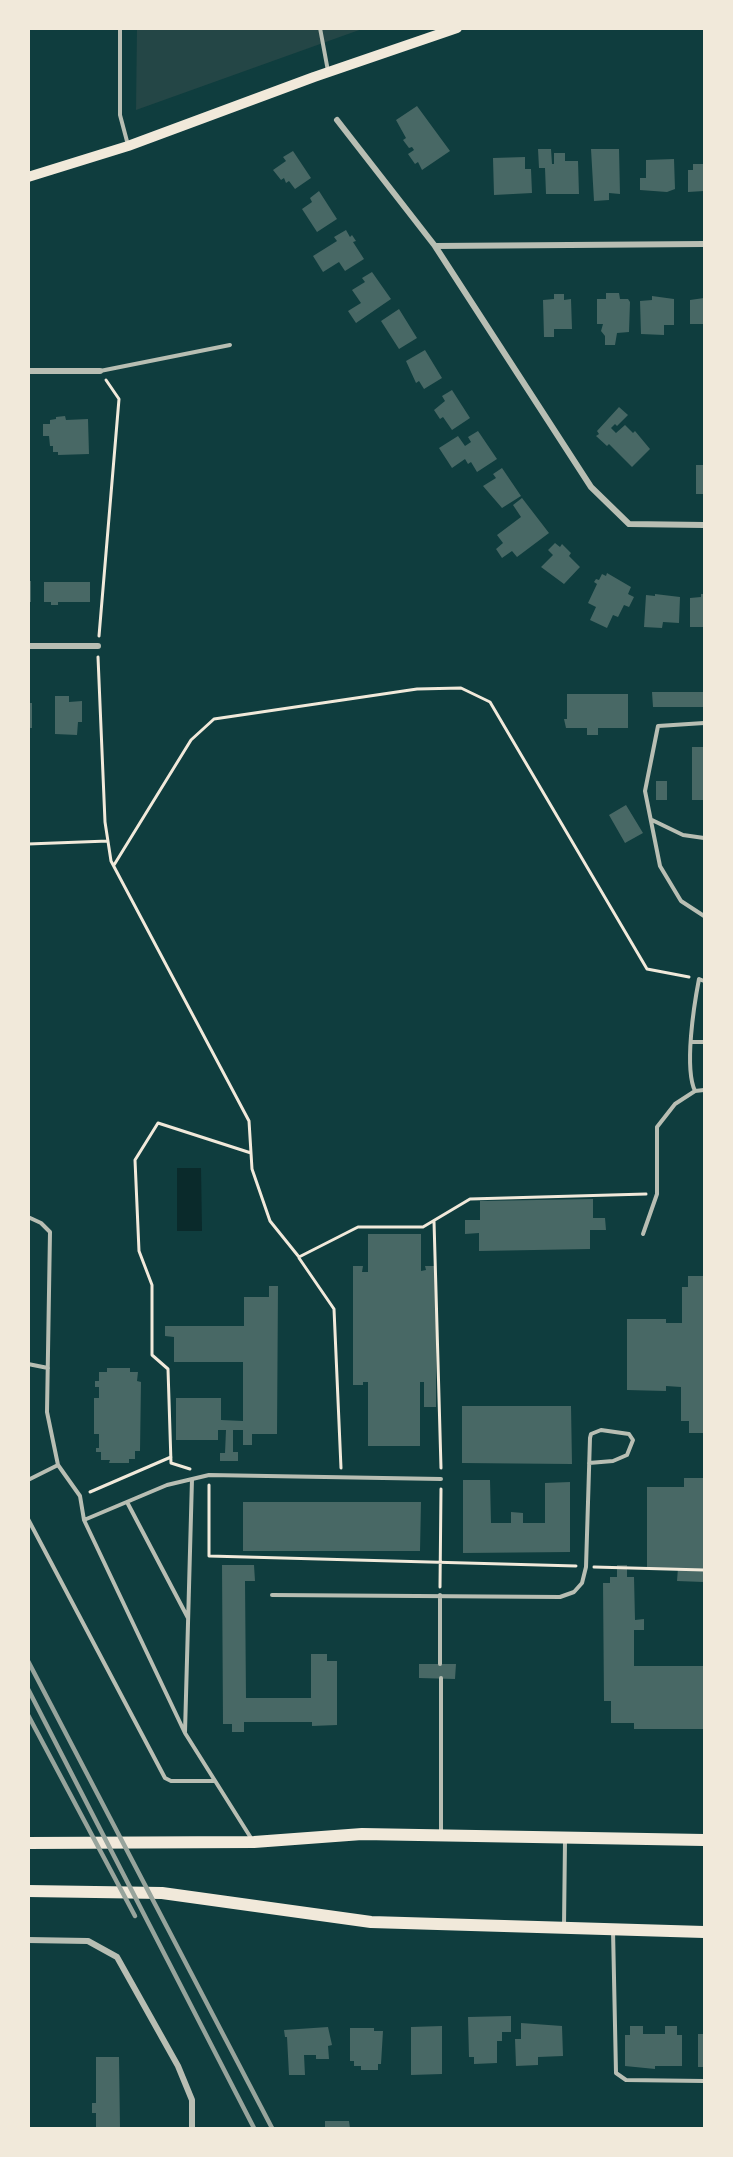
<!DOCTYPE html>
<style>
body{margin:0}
#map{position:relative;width:733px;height:2157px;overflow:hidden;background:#0f3d3e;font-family:Quicksand,sans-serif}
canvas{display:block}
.frame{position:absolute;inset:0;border:30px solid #f1e9da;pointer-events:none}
</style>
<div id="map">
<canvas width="733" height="2157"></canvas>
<div class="frame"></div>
</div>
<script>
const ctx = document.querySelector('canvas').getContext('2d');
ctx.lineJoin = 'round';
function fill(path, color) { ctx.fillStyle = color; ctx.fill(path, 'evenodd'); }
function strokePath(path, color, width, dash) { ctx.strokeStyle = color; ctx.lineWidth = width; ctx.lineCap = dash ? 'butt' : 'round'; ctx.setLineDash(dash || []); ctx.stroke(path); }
const green = new Path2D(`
 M 137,29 L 362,29 L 136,110 Z`);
const water = new Path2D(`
 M 177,1168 L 201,1168 L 202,1231 L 177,1231 Z`);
const building = new Path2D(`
 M 417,106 L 450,151 L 422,170 L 418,162 L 415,164 L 408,154 L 414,150 L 412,147 L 409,148 L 403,140 L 406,138 L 396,120 Z
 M 538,149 L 551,149 L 552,164 L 554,164 L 554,153 L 565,153 L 565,161 L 578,161 L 579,194 L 546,194 L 545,168 L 539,168 Z
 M 591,149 L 619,149 L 620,194 L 609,193 L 609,200 L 594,201 Z
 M 293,151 L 311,178 L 295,189 L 289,181 L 286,183 L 284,178 L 281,180 L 273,170 L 286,161 L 283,157 Z
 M 525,157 L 525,169 L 531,169 L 532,193 L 494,195 L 493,158 Z
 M 674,159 L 675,189 L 667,192 L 640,190 L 640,178 L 646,178 L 646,160 Z
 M 693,164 L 704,164 L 704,191 L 688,192 L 688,170 L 693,170 Z
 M 319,191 L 337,219 L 317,232 L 302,209 L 312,202 L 310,198 Z
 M 346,230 L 350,237 L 352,235 L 356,241 L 353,242 L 364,259 L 345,271 L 339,262 L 323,272 L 313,256 L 337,241 L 334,237 Z
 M 372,272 L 391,299 L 356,323 L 348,311 L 361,303 L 352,290 L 365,282 L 362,278 Z
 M 606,293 L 619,293 L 620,299 L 628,299 L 630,302 L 629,332 L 617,333 L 615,345 L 605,345 L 605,336 L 601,331 L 603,324 L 597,324 L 597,299 L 606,299 Z
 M 554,294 L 564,294 L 564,300 L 571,299 L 572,329 L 554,329 L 554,337 L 544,337 L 543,300 L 554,299 Z
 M 652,296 L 674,299 L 674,325 L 664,325 L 664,335 L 641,334 L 640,301 L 652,300 Z
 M 704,298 L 704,324 L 690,324 L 690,300 Z
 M 399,309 L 417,338 L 399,349 L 381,321 Z
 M 425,350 L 442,378 L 424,389 L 419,381 L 416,383 L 406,361 Z
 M 452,390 L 470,418 L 452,430 L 443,417 L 440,419 L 434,410 L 445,401 L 442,396 Z
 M 619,407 L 628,415 L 617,426 L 615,424 L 611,428 L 616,433 L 625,425 L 633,433 L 635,431 L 650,449 L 632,467 L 609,444 L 607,446 L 596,436 L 599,434 L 597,431 Z
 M 65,416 L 66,420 L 88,419 L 89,454 L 58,455 L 58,452 L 53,452 L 53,446 L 50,446 L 49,436 L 43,436 L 43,424 L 50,424 L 50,420 L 56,419 L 56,417 Z
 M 478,431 L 497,459 L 477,472 L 471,462 L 468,464 L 465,459 L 452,468 L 439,448 L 458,436 L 465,446 L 471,442 L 468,437 Z
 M 696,465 L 704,465 L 704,494 L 696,494 Z
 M 502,468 L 521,496 L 502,508 L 483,486 L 496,478 L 493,474 Z
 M 522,498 L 549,533 L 517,557 L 512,551 L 502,558 L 496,549 L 503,543 L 497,535 L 521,517 L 513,505 Z
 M 555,543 L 560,547 L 562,544 L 571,553 L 569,556 L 580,567 L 564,584 L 541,567 L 553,555 L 548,550 Z
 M 607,573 L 631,587 L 628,594 L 634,597 L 629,607 L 624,605 L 618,617 L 613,615 L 607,628 L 590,620 L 596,607 L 588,603 L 597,584 L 594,582 L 596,579 L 599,580 L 602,574 L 606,576 Z
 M 28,581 L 31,581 L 31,602 L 28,602 Z
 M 44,582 L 90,582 L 90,602 L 58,602 L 58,605 L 51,605 L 51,602 L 44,602 Z
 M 655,594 L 680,597 L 679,623 L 663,622 L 662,628 L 644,627 L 646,595 L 655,596 Z
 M 701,594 L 704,594 L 704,627 L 690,627 L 690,598 L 701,597 Z
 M 652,692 L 704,692 L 704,707 L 653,707 Z
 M 567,694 L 628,694 L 628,728 L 598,728 L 598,735 L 587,735 L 587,728 L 566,728 L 564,719 L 567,719 Z
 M 55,696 L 69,696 L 69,702 L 82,701 L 82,722 L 78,722 L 77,735 L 55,734 Z
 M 28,703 L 32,703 L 32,728 L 28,728 Z
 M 692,747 L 704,747 L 704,800 L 692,800 Z
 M 656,781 L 667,781 L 667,800 L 656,800 Z
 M 626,805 L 643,833 L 625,843 L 609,815 Z
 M 593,1199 L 593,1218 L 605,1218 L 606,1230 L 590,1230 L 590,1249 L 479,1251 L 479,1233 L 465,1234 L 465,1220 L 480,1220 L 480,1201 Z
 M 368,1234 L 421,1234 L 421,1271 L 426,1270 L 425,1266 L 436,1266 L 436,1407 L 424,1407 L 424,1382 L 420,1382 L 420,1446 L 368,1446 L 368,1382 L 363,1382 L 363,1385 L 353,1385 L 353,1266 L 363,1266 L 362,1272 L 368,1272 Z
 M 688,1276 L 704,1276 L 704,1433 L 689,1433 L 689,1421 L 681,1421 L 681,1387 L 666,1386 L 666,1391 L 627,1390 L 627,1319 L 666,1319 L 666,1323 L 682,1323 L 682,1287 L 688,1287 Z
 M 269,1286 L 278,1286 L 277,1434 L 252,1434 L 252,1445 L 243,1445 L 243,1430 L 233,1430 L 233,1452 L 238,1452 L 238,1461 L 220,1461 L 220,1453 L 225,1453 L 226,1430 L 218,1430 L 218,1440 L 176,1440 L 176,1398 L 221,1398 L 221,1420 L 243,1421 L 243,1362 L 174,1362 L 174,1337 L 165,1336 L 165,1326 L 244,1326 L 244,1297 L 269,1297 Z
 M 107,1368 L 130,1368 L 130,1372 L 138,1372 L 137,1381 L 141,1382 L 140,1451 L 135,1451 L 135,1459 L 129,1459 L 129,1463 L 109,1463 L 110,1460 L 101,1460 L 101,1452 L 96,1452 L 96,1448 L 99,1448 L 99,1434 L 94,1434 L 94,1398 L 99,1398 L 99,1387 L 95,1387 L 95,1381 L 99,1381 L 99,1372 L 107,1372 Z
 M 462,1406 L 571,1406 L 572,1464 L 462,1463 Z
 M 684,1478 L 704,1478 L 704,1582 L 677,1581 L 678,1568 L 647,1568 L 647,1487 L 684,1487 Z
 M 463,1480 L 490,1480 L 491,1523 L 511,1523 L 511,1512 L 523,1513 L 523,1523 L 545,1523 L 545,1483 L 570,1482 L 570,1552 L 463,1553 Z
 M 243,1502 L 421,1502 L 420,1551 L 243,1551 Z
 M 222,1565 L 254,1565 L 255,1581 L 245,1581 L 246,1698 L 311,1698 L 311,1654 L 327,1654 L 327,1661 L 337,1661 L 337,1725 L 312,1726 L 312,1722 L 244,1722 L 244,1732 L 232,1732 L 232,1724 L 223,1724 Z
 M 617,1565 L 627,1565 L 627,1577 L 634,1577 L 635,1620 L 644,1619 L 644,1630 L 634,1630 L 634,1666 L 704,1666 L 704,1729 L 634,1729 L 634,1723 L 611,1723 L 611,1701 L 604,1701 L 603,1583 L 610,1583 L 610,1577 L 617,1577 Z
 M 419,1664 L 456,1664 L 455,1679 L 419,1678 Z
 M 511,2016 L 511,2032 L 502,2032 L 502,2041 L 497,2041 L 497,2063 L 474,2064 L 474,2057 L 469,2057 L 468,2017 Z
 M 521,2023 L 562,2026 L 563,2056 L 538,2057 L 538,2065 L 516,2066 L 515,2039 L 521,2039 Z
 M 442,2026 L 442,2074 L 411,2075 L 411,2027 Z
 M 630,2026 L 643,2026 L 643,2034 L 665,2034 L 665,2026 L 677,2026 L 677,2035 L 682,2035 L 682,2066 L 655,2066 L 655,2069 L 625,2066 L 625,2035 L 630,2035 Z
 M 328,2027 L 332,2045 L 328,2046 L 329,2059 L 316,2059 L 316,2055 L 304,2055 L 305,2075 L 289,2075 L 287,2037 L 285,2037 L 284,2030 Z
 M 350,2028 L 374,2028 L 374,2031 L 383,2031 L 381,2064 L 378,2064 L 378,2070 L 361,2070 L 361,2066 L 354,2066 L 354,2061 L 350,2061 Z
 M 698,2034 L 704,2034 L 704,2067 L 698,2067 Z
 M 96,2057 L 119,2057 L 120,2128 L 96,2128 L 96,2113 L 92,2113 L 92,2103 L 96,2103 Z
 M 325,2121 L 349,2121 L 350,2128 L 325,2128 Z`);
const path = new Path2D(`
 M 99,636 L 119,399 L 106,380
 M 98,657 L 105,822 L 111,861 L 249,1121 L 252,1169 L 270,1221 L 299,1257 L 358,1227 L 423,1227 L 470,1199 L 646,1194
 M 28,844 L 108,841
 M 114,865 L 191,740 L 214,719 L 417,689 L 461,688 L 490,702 L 647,969 L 689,977
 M 434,1221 L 441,1468
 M 299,1258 L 334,1309 L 341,1468
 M 190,1469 L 171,1463 L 168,1369 L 152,1355 L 152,1285 L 139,1251 L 135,1160 L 158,1123 L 251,1153
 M 209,1485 L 209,1556 L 576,1566
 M 90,1492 L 171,1457
 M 594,1567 L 704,1570
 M 440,1587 L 441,1489`);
const service = new Path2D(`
 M 120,28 L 120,115 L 128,145
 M 320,28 L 328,71
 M 28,216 L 28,233
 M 100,371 L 230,345
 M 704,723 L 658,726 L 645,791 L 660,866 L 681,901 L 704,916
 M 652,820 L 683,835 L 704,838
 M 693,1042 L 704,1042
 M 695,1091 C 684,1068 694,1005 699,979 L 704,981
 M 28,1217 L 41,1223 L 50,1232 L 47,1412 L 58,1465 L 80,1496 L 84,1520 L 185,1733 L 251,1838
 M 643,1234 L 657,1194 L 657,1127 L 675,1104 L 695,1091 L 704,1090
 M 28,1364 L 48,1368
 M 28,1480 L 58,1465
 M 127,1502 L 188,1618
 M 28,1519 L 165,1778 L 171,1781 L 215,1781
 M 84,1520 L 167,1485 L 209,1475 L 441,1479
 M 272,1595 L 560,1597 L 574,1592 L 582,1583 L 586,1567 L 590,1438 L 591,1434 L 601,1430 L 629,1434 L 633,1440 L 627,1455 L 613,1461 L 589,1463
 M 440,1595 L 440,1664
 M 441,1678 L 441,1834
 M 185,1732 L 192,1479
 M 564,1926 L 565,1841
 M 613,1930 L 616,2073 L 626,2080 L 704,2081`);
const minor = new Path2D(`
 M 337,120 L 435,246 L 591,487 L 629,524 L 704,525
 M 435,246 L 704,244
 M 28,371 L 100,371
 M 28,646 L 98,646
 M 28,1940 L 88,1941 L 117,1957 L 178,2066 L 192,2100 L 192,2128`);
const secondary = new Path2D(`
 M 28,177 L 128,146 L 314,77 L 457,28`);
const primary = new Path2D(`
 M 28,1843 L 254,1842 L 362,1834 L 704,1840
 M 28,1891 L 162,1893 L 371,1922 L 704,1932`);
const rail = new Path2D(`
 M 28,1661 L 272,2128
 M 28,1689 L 254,2128
 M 28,1715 L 135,1916`);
fill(green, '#244646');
fill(water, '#0a2a2b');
fill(building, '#486865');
strokePath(path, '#f1e9da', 3);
strokePath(service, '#b8beb3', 4);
strokePath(minor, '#b8beb3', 6);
strokePath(secondary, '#f1e9da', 10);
strokePath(primary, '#f1e9da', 12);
strokePath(rail, '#97a49c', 4.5);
</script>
